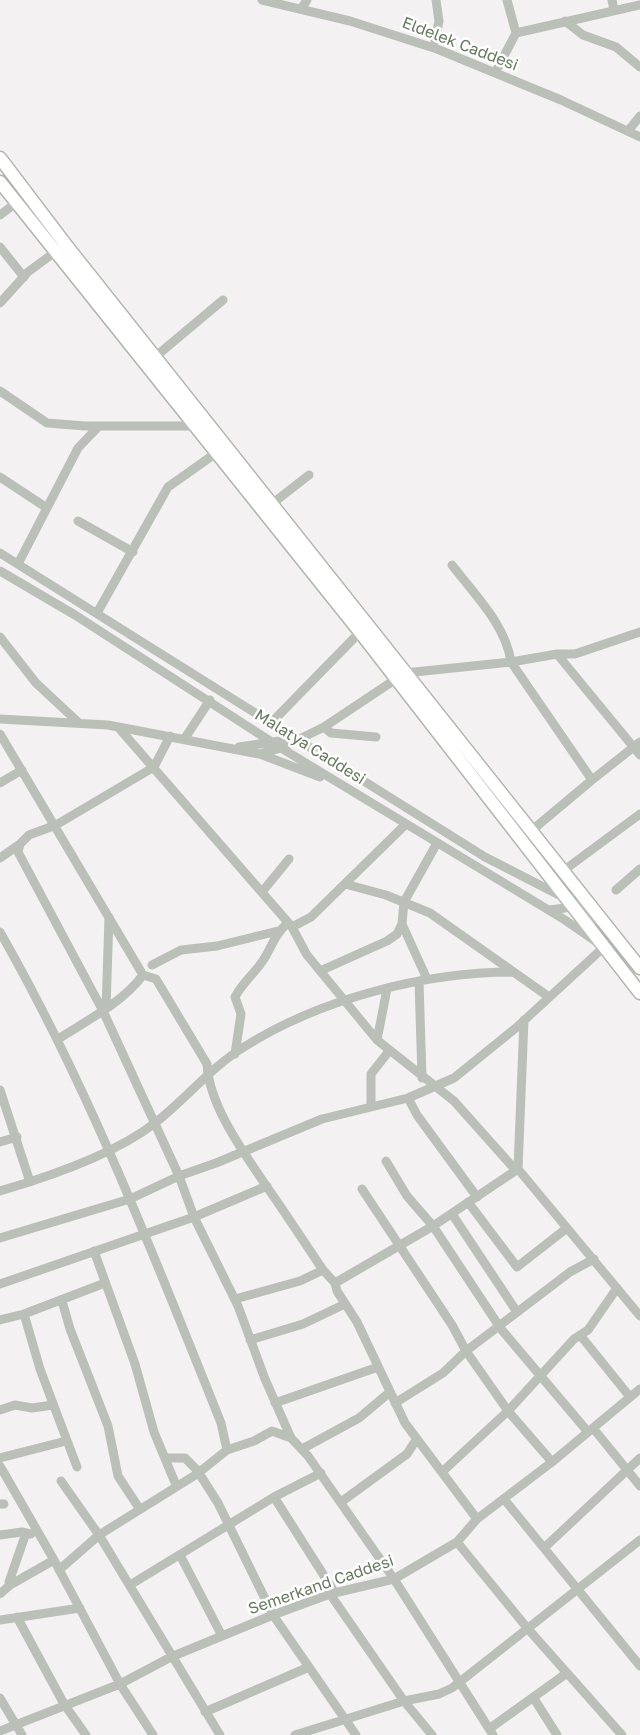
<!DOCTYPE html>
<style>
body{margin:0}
canvas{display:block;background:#f4f1f3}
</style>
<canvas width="640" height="1735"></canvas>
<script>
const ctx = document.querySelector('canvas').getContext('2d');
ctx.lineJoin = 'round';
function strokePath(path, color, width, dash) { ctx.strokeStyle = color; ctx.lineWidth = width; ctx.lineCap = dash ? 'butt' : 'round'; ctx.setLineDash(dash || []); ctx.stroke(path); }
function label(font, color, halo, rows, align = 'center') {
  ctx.font = font + ' "Golos Text",sans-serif'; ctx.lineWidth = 5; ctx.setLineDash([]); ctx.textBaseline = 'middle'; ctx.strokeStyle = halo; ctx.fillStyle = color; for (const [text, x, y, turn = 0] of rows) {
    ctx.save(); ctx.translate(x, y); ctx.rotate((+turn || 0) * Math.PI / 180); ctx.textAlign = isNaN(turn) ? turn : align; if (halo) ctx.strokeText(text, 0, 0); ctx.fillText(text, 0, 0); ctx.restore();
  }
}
const minor = new Path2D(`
 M 262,0 L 350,21 L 437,49 L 561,100 L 640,137
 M 612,0 L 614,10
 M 301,9 L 307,0
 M 565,21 L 583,35 L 616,47 L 640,67
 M 516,33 L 640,5
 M 435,41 L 439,21 L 436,0
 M 495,73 L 516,33 L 507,0
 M 628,131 L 640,116
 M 0,215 L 16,203
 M 0,247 L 24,277
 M 0,303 L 28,272 L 59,249
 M 155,357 L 223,300
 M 0,391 L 47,423 L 85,426 L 194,426
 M 0,477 L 47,508
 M 273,503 L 309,475
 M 78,521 L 133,552
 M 0,553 L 485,857 L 563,897
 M 18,564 L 78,448 L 99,426
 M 452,565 C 474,594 506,625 511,662 L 592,780 L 531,831
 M 0,571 L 75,615 L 281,748 L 565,920 L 604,947 L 517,1027 L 454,1078 L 408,1098 L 322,1119 L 216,1163 L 179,1176 L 130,1199 L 0,1238
 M 97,613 L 168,487 L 216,453
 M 0,637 L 36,683 L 79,723
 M 557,654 L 640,755
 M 0,719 L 108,725 L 259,754 L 281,748 L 324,727 L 405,673 L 511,662 L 557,654 L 575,654 L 640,632
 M 271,723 L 360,632
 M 118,727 L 292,927 L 307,955 L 377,1040 L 454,1101 L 511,1165 L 518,1169 L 640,1316
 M 324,727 L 331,733 L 376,737
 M 0,734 L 143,975 L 156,979 L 207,1064 C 209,1106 244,1153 267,1187 C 286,1214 304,1242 323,1270 L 335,1283 L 337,1291 L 357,1322 L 405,1423 L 477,1519
 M 170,736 L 154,767 L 56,825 L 29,835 L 20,844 L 18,852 L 103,1011 L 179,1176 L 194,1217 L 238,1306 L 265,1379 L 291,1438
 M 185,738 L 210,700
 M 239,747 L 293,739
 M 260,754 L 320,777
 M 592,780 L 640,742
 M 0,783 L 22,770
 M 0,858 L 20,844
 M 563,871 L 640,814
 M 345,884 L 386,895 L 430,913 L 549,997
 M 616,890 L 640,869
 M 262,892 L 289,859
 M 575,904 L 599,921
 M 549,910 L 565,908 L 570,898
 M 402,924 L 427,979
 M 292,927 L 311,917 L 406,824
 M 0,932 C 89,1088 154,1256 221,1423 L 227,1450
 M 152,965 L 181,950 L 217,946 L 278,931
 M 320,971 L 387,941 L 397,934 L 402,924 L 404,902 L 437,843
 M 419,981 L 422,1078
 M 106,1009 L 109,917
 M 58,1039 C 88,1020 122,1003 143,975
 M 377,1040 L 387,989
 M 235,1054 L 241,1014 L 235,997 C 242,983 253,975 262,962 C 272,948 274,934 288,923
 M 0,1090 L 30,1182
 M 408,1098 L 417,1115 L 477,1197
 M 371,1106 L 371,1074 L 389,1051
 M 0,1142 L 17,1137
 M 386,1161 L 407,1196 L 433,1226 L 501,1329 L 588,1432
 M 362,1189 L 452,1325 L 466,1351 L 508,1411 L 552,1462
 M 0,1191 C 48,1177 115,1154 155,1123 C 185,1100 211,1067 244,1047 C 320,999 424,972 513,972
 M 468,1202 L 517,1267 L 567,1228
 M 452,1214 L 517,1312
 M 94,1251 L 135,1364 L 154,1432 L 176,1485
 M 335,1283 L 433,1226 L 518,1169 L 524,1020
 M 0,1284 L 194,1217 L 267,1186
 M 235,1299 L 300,1281 L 323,1270
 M 62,1301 L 70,1329 L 108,1426 L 118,1476 L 139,1508
 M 24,1314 L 40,1369 L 77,1467
 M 0,1320 L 24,1314 L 105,1283
 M 580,1335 L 630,1397
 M 250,1340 L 303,1324 L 345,1304
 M 275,1403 L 378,1367
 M 395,1403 L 443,1373 L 466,1351 L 570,1272 L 594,1259
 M 0,1410 L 15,1405 L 32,1408 L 53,1405
 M 593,1428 L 640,1486
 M 302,1449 L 359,1418 L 390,1392
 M 0,1458 L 66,1441
 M 166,1458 L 185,1458 L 197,1470 L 218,1503 L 273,1615 L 356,1735
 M 0,1466 L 54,1560 L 120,1684 L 153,1735
 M 442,1472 L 508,1411 L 574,1339 L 588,1330 L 617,1288
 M 61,1481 L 99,1535 L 220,1735
 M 274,1497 L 335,1593
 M 504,1499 L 640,1666
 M 341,1502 L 407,1454 L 416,1440
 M 0,1504 L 4,1504
 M 0,1535 L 22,1532 L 31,1534
 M 457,1542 L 528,1629 L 622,1735
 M 544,1548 L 640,1458
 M 180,1555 L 222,1636
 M 59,1570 L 99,1535 L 197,1474 L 227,1450 L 254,1441 L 272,1431 L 291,1438 L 308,1456 L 394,1579 L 493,1735
 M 9,1582 L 26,1533
 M 130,1585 L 274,1497 L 321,1473
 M 0,1594 L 10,1585 L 54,1560
 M 330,1594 L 404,1701 L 432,1735
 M 17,1617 L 64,1704 L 86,1735
 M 0,1620 L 80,1608
 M 533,1697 L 557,1735
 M 0,1698 L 22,1735
 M 205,1712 L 309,1667
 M 489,1729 L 567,1673
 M 0,1731 L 120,1684 L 171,1657 L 273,1615 L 330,1594 L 394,1579 L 457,1542 L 477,1519 L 552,1462 L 640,1389
 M 295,1735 L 404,1701 L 439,1694 L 452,1688 L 640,1540`);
const major = new Path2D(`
 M 0,158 L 66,245 L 640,968
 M 0,182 L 360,632 L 640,993`);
const streetNames = [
 ["Eldelek Caddesi",460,44,21],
 ["Malatya Caddesi",310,747,32],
 ["Semerkand Caddesi",321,1585,-19]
];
strokePath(major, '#afb5ac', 15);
strokePath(minor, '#bac0b8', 9);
strokePath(major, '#fff', 12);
label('16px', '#677a61', '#fff', streetNames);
</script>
